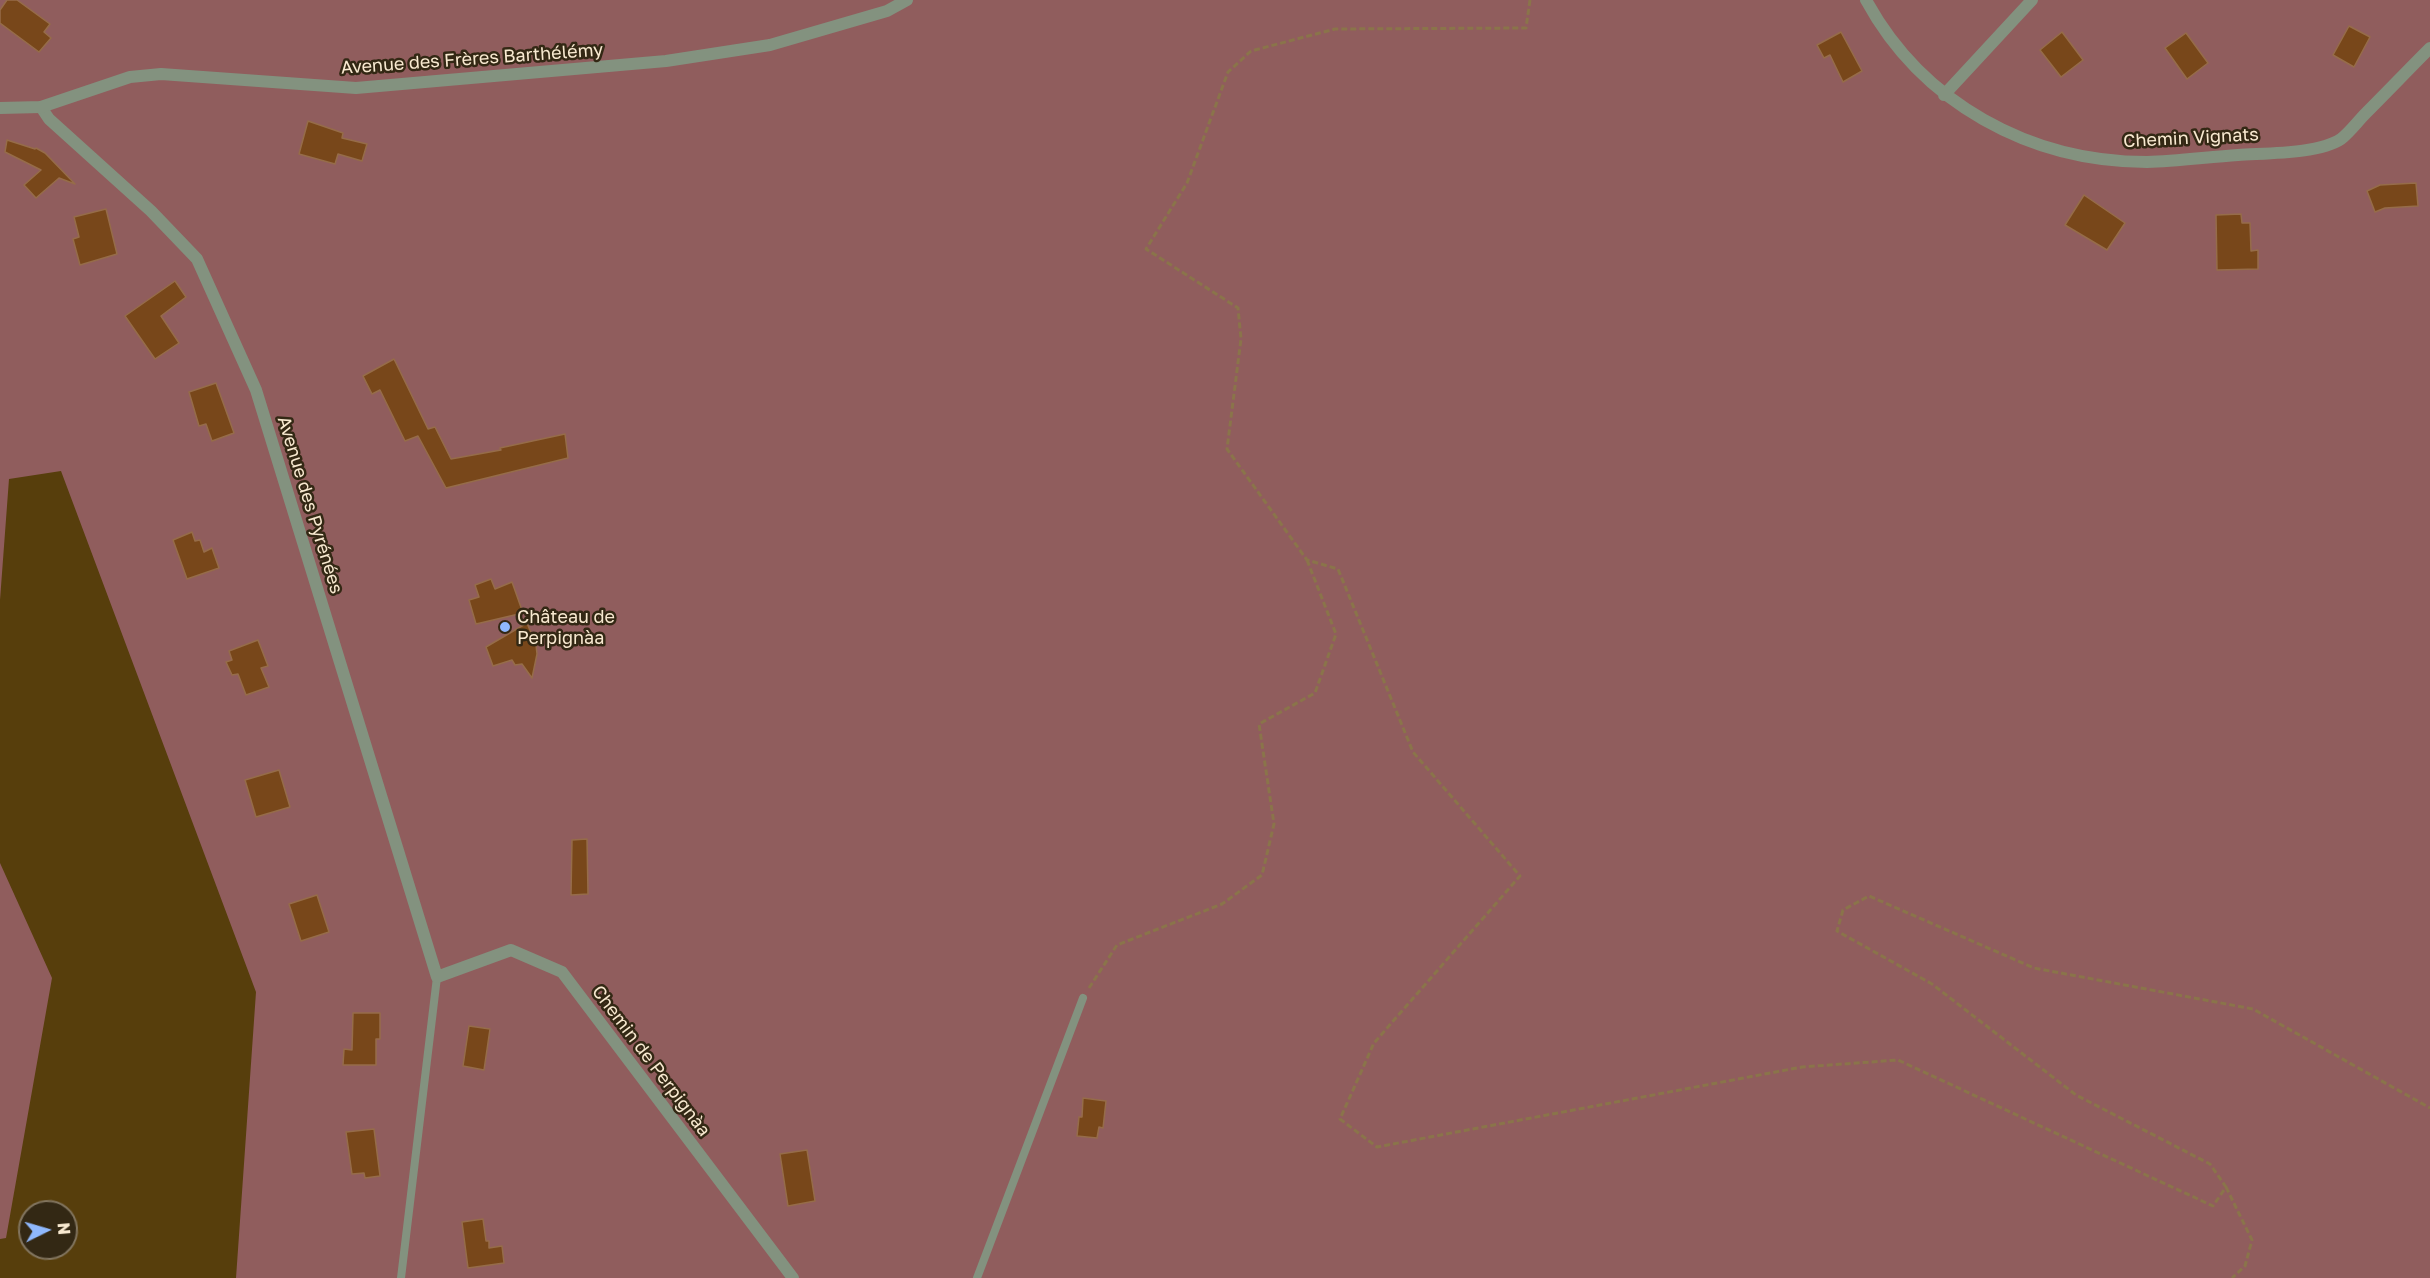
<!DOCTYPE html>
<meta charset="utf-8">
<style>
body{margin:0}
#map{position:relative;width:2430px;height:1278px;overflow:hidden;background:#573e0c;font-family:"Golos Text",sans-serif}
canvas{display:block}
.north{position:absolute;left:18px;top:1200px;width:60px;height:60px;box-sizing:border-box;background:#332814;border:2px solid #82755f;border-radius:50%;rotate:85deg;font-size:16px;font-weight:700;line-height:24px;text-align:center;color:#f8e9d0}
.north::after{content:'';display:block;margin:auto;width:21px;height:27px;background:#8fb8fd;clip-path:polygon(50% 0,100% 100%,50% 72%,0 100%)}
</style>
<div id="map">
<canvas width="2430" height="1278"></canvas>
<div class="north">N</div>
</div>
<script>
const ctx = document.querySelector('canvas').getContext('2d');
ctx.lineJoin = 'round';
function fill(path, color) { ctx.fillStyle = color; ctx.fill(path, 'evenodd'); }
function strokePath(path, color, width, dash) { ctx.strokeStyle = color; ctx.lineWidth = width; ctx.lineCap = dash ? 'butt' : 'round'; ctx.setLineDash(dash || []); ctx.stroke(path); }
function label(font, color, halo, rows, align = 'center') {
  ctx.font = font + ' "Golos Text",sans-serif'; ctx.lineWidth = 5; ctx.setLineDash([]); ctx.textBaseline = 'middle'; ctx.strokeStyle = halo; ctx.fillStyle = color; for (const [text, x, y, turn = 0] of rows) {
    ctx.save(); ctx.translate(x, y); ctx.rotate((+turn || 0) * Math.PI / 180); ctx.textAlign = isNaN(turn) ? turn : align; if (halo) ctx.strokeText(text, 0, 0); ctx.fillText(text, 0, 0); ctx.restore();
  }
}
const green = new Path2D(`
 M 0,0 L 2430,0 L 2430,1278 L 236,1278 L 256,992 L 61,471 L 9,479 L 0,600 Z
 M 0,863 L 52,978 L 6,1238 L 0,1239 Z`);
const building = new Path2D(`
 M 7,0 L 17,0 L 50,24 L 44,32 L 51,38 L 39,52 L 0,23 L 0,10 Z
 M 2349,26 L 2370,37 L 2354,67 L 2333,55 Z
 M 1841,32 L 1862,71 L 1843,82 L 1830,55 L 1824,58 L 1817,45 Z
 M 2062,32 L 2083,60 L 2061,77 L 2040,50 Z
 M 2186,33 L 2208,63 L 2187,79 L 2165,48 Z
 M 308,121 L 343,133 L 342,138 L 367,144 L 362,161 L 338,154 L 335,164 L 299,154 Z
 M 7,140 L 35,149 L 36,148 L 45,153 L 75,184 L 59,178 L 36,198 L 24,185 L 41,170 L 5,152 Z
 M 2416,183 L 2418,206 L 2385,208 L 2375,212 L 2367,191 L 2380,185 Z
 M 2084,195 L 2125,223 L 2107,250 L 2065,225 Z
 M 106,209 L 117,254 L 80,265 L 73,239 L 79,237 L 74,217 Z
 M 2241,214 L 2242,223 L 2250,223 L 2251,251 L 2258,250 L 2258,269 L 2217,270 L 2216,215 Z
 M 175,281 L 186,297 L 161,316 L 179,343 L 155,359 L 125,316 Z
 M 394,359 L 428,429 L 435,427 L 451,459 L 501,450 L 500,448 L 565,434 L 568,458 L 446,488 L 418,436 L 405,441 L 380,390 L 372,394 L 363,376 Z
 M 216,383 L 234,433 L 212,441 L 206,424 L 199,426 L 189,392 Z
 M 192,532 L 195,541 L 200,540 L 204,552 L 212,548 L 219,568 L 187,579 L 173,540 Z
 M 491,579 L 495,589 L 512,582 L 523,613 L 476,624 L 469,600 L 479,597 L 475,585 Z
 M 527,623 L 536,645 L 537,654 L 532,678 L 522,664 L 515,665 L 512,660 L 493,666 L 486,647 Z
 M 258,640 L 268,666 L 261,668 L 269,687 L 246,695 L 238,674 L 232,675 L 226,662 L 232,660 L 229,651 Z
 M 279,770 L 290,807 L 256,817 L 245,780 Z
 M 587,839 L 588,894 L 571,895 L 572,840 Z
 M 317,895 L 329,932 L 301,941 L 289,904 Z
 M 353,1013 L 380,1013 L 380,1039 L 376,1039 L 376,1065 L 343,1065 L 344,1049 L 352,1050 Z
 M 469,1026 L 490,1029 L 484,1070 L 463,1066 Z
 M 1083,1098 L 1106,1101 L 1103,1128 L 1099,1127 L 1097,1138 L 1077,1136 L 1079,1117 L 1082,1117 Z
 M 374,1129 L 380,1176 L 365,1178 L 364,1173 L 352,1174 L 346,1132 Z
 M 807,1150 L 815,1201 L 788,1206 L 780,1154 Z
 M 483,1219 L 486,1241 L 489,1241 L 489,1248 L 502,1246 L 504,1263 L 468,1268 L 462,1222 Z`);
const path = new Path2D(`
 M 1530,0 L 1526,28 L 1335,29 L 1251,51 L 1228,72 L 1187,183 L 1146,249 L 1238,308 L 1241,339 L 1227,449 L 1307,560 L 1338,569 L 1413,752 L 1520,876 L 1374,1043 L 1340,1119 L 1377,1147 L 1802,1067 L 1898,1060 L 2213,1206 L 2226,1187 L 2210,1164 L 2076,1095 L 1932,984 L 1837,931 L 1843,910 L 1869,896 L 2034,968 L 2253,1009 L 2430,1108
 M 1089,988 L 1117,945 L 1222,904 L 1262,875 L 1274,824 L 1259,724 L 1315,693 L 1336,634 L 1307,560
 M 2226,1187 L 2252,1240 L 2245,1266 L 2232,1278`);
const service = new Path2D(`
 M 401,1278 L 437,977
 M 977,1278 L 1083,998`);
const minor = new Path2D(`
 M 1866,0 C 1922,103 2030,162 2147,162 C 2177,161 2208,157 2238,155 C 2265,153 2319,154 2341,139 C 2350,132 2358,121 2366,113 C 2388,91 2409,69 2430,48
 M 1944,95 L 2032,0
 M 41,107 L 49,119 L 151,211 L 197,259 L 256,390 L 437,977 L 511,950 L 562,972 L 793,1278`);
const tertiary = new Path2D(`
 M 0,108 L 41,107 L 130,77 L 161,74 L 356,88 L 666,61 L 770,45 L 887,11 L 907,0`);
const markers = [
 [505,627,6,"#8fb8fd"]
];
const streetNames = [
 ["Avenue des Frères Barthélémy",472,59,-4],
 ["Chemin Vignats",2191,138,-3],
 ["Avenue des Pyrénées",310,505,73],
 ["Chemin de Perpignàa",651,1061,53]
];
const poiNames = [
 ["Château de",517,617],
 ["Perpignàa",517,638]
];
fill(green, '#905d5d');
fill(building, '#78471a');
strokePath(building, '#966c49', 1.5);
strokePath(path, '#8a744a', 3, [6, 3]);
strokePath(service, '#83927f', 8);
strokePath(minor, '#83927f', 12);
strokePath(tertiary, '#83927f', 12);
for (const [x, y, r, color] of markers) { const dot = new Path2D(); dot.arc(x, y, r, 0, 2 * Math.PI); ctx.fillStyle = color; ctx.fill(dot); strokePath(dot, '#332814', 2); }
label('18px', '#f8e9d0', '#332814', streetNames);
label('18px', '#f8e9d0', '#332814', poiNames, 'left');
</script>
